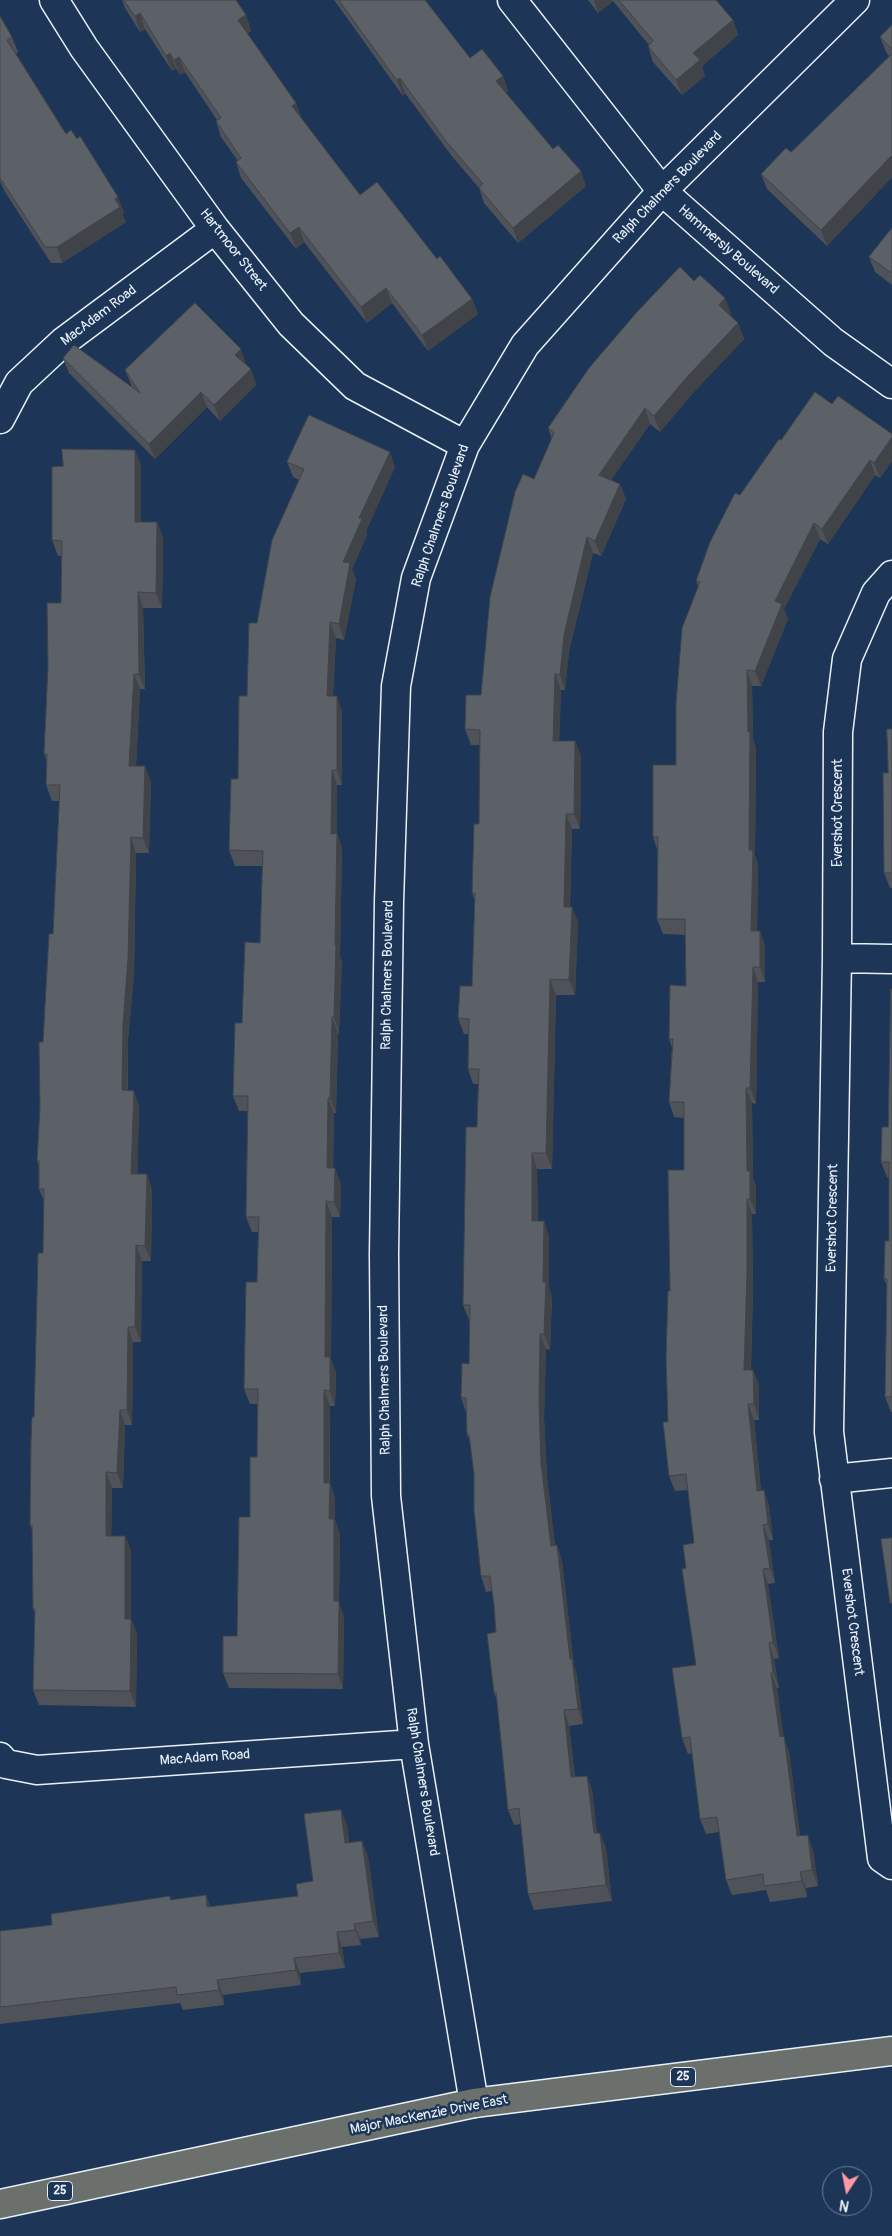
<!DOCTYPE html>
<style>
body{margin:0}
#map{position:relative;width:892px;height:2236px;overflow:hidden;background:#1d3557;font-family:Pangolin,sans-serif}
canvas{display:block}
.north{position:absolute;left:822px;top:2166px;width:50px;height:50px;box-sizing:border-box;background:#1d3557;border:1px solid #6e8097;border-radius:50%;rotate:191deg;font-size:14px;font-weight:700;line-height:20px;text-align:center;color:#e8f1f8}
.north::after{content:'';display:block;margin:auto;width:18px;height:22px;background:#ff9aa2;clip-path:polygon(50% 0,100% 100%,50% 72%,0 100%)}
</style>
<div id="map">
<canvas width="892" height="2236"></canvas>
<div class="north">N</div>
</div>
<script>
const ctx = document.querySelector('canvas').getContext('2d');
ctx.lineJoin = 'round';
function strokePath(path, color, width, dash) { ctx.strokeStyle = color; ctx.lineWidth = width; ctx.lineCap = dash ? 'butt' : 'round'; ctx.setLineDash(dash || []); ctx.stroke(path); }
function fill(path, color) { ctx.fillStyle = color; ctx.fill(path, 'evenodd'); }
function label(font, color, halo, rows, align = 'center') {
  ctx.font = font + ' Pangolin,sans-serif'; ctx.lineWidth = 5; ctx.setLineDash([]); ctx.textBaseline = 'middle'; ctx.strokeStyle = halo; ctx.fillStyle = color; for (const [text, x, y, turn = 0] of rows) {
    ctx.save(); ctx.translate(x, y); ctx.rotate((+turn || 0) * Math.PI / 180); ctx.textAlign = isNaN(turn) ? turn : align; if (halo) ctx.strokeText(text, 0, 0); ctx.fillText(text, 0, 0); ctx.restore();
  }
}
const minor = new Path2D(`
 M 54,0 L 84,48 L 215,229 L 291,324 L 355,386 L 465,445
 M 512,0 L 662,191 L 833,342 L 892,384
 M 0,419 L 19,383 L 63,342 L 215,229
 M 892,575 L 876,593 L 847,659 L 838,732 L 837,958 L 829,1432 L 882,1858 L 892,1865
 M 837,958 L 892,959
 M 834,1479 L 892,1473
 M 0,1757 L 6,1764 L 37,1770 L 414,1744
 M 474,2103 L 414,1744 L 386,1496 L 384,1254 L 389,902 L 396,686 L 416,578 L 465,445 L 525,345 L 662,191 L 855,0`);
const major = new Path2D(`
 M 0,2204 L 474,2103 L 892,2051`);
const wall = new Path2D(`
 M 122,0 L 236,0 L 246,15 L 251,31 L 247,33 L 302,119 L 360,195 L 437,259 L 472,299 L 478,314 L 428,351 L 392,303 L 367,323 L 304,242 L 296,249 L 241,178 L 236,162 L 238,161 L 221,137 L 216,121 L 217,120 L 185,72 L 180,75 L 176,68 L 172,71 L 145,29 L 140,32 L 125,8 Z
 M 334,0 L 425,0 L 470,58 L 503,76 L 508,91 L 506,93 L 553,149 L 586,186 L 518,243 L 484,203 L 479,188 L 451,155 L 405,93 L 403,96 Z
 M 588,0 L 716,0 L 733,20 L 738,35 L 702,66 L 705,76 L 682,95 L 653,62 L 648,46 L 649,45 L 613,1 L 598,13 Z
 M 0,16 L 12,37 L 18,52 L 16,54 L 66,134 L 124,212 L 122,213 L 126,222 L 62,263 L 51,263 L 5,192 L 0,181 Z
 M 892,25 L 892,177 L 827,246 L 767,189 L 761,174 L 791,152 L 890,57 L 886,52 L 880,37 Z
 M 892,228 L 892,285 L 875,272 L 869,257 Z
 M 694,281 L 725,298 L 731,314 L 730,315 L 738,323 L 744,339 L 692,394 L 660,432 L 650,424 L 611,480 L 620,484 L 626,499 L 601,556 L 593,553 L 569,651 L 565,690 L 561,690 L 559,741 L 575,741 L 581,756 L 580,829 L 572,829 L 570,907 L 572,907 L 578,923 L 575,995 L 556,995 L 552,1169 L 537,1169 L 538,1221 L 544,1221 L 549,1237 L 549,1288 L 552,1297 L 550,1350 L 546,1349 L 544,1418 L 547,1478 L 555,1545 L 557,1545 L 562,1561 L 574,1666 L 577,1675 L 583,1724 L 569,1726 L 575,1777 L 587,1776 L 592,1791 L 597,1833 L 600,1833 L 606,1848 L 612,1901 L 534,1910 L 528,1894 L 521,1824 L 514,1825 L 508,1810 L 497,1700 L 494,1693 L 496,1632 L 494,1605 L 492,1591 L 486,1592 L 481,1576 L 474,1474 L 470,1441 L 467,1435 L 466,1413 L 461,1397 L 469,1364 L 470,1320 L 469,1320 L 463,1305 L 477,1127 L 478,1084 L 473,1084 L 468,1069 L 469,1034 L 464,1034 L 458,1018 L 472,986 L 475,901 L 472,893 L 479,824 L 480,745 L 471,745 L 465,729 L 481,695 L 534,479 L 552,439 L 548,428 Z
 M 63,358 L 132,387 L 125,370 L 246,365 L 251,369 L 256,385 L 220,421 L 207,407 L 155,459 L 69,373 Z
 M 832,404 L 892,434 L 892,461 L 880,478 L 875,475 L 828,544 L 820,539 L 784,609 L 788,619 L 761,686 L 752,686 L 753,740 L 756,748 L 755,856 L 758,865 L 757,931 L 760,931 L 765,946 L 765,982 L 758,982 L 756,1104 L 752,1103 L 753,1178 L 756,1186 L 756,1214 L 752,1214 L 753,1289 L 751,1370 L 753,1370 L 759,1385 L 759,1420 L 754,1420 L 761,1491 L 764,1490 L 769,1506 L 773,1540 L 769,1540 L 775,1583 L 768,1584 L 779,1658 L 774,1659 L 779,1688 L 777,1688 L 783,1736 L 789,1752 L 800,1836 L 813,1850 L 818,1886 L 806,1888 L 807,1897 L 770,1902 L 766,1890 L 732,1895 L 726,1880 L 719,1832 L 706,1834 L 700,1819 L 692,1753 L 688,1754 L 682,1738 L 696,1665 L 686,1568 L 694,1543 L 688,1490 L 675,1491 L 669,1476 L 668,1422 L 670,1291 L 684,1170 L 684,1118 L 674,1117 L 669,1102 L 672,1047 L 669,1039 L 686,986 L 685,935 L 663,934 L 657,919 L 658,852 L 653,837 L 676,765 L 698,586 L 696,581 L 740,495 L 781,440 Z
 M 287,462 L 395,467 L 366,531 L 367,535 L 352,569 L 356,579 L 344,640 L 336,638 L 333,696 L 342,712 L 342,785 L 337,785 L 337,833 L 342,849 L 340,956 L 342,961 L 339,1033 L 338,1033 L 336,1113 L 334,1113 L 333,1168 L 341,1184 L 340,1217 L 332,1217 L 331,1359 L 336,1373 L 335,1406 L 330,1406 L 330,1483 L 335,1498 L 335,1520 L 340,1534 L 339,1604 L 344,1617 L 343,1689 L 229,1688 L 223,1673 L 237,1636 L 257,1457 L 258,1404 L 250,1404 L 244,1389 L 257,1282 L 258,1232 L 252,1232 L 246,1217 L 248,1111 L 239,1111 L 233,1096 L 242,1023 L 260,943 L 262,866 L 235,866 L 229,850 L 238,779 L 247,696 L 257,623 L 299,480 L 293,477 Z
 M 141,465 L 141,522 L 157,522 L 163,537 L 162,608 L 143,608 L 145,689 L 140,689 L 136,766 L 145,766 L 151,782 L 149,853 L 136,853 L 134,975 L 128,1039 L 128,1090 L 139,1106 L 137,1174 L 147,1174 L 152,1190 L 151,1261 L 142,1261 L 141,1342 L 133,1342 L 132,1425 L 125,1425 L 123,1488 L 112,1488 L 111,1536 L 125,1536 L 131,1551 L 131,1619 L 137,1634 L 136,1707 L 39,1705 L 33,1690 L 35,1613 L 33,1609 L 32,1530 L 30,1525 L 34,1417 L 43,1253 L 44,1201 L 39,1189 L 39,1167 L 37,1161 L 43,1042 L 53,934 L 60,801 L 52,801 L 46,785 L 47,762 L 44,754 L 61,603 L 61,556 L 58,556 L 52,540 Z
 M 892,729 L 892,888 L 890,888 L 884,873 L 888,773 Z
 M 892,989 L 892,1412 L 891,1412 L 885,1397 L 887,1286 L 884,1279 L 889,1241 L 889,1178 L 887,1177 L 881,1162 L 888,1127 Z
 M 347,1825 L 349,1842 L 368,1856 L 379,1937 L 360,1939 L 361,1945 L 342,1947 L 345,1968 L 300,1973 L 301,1985 L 223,1995 L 224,2005 L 183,2010 L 180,2003 L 0,2024 L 0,1931 L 52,1925 L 170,1896 L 171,1900 L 206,1895 L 210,1907 L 298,1896 L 313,1881 Z`);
const shadedWall = new Path2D(`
 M 594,0 L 612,0 L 613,1 L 598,13 Z
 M 140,13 L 145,29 L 140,32 L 135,16 Z
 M 246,15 L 251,31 L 244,36 L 238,20 Z
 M 733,20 L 738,35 L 702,66 L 705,76 L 682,95 L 676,80 L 693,53 Z
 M 170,53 L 176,68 L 172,71 L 166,56 Z
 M 179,57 L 185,72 L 180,75 L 174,60 Z
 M 503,76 L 508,91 L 501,97 L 496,81 Z
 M 400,78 L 405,93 L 403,96 L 397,80 Z
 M 296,103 L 302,119 L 292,106 Z
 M 892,155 L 892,177 L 827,246 L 821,230 Z
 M 581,171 L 586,186 L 518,243 L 513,228 Z
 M 118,197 L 124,212 L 122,213 L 126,222 L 62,263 L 57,247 Z
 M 299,227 L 304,242 L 296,249 L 290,233 Z
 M 386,288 L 392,303 L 367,323 L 361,307 Z
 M 725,298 L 731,314 L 724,320 L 719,305 Z
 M 472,299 L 478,314 L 428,351 L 422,335 Z
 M 738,323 L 744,339 L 692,394 L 660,432 L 654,416 L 686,378 Z
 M 241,349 L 246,365 L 235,355 Z
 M 251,369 L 256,385 L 220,421 L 214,405 Z
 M 201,392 L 207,407 L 155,459 L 149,444 Z
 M 645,408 L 650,424 L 604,490 L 599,475 Z
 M 892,437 L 892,461 L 880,478 L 874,463 Z
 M 135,450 L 141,465 L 141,537 L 135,522 Z
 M 390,452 L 395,467 L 366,531 L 367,535 L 352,569 L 356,579 L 344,640 L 339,624 L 343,562 L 359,518 Z
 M 870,460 L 875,475 L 828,544 L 822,529 Z
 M 620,484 L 626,499 L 601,556 L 595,541 Z
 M 157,522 L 163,537 L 162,608 L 156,593 Z
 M 814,523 L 820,539 L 784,609 L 788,619 L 761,686 L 755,671 L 775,601 Z
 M 587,537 L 593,553 L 569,651 L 565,690 L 560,675 L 564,635 Z
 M 138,592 L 143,608 L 145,689 L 139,674 Z
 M 330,622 L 336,638 L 332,712 L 327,696 Z
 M 747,670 L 752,686 L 753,740 L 756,748 L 755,856 L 758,865 L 757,946 L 751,931 Z
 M 134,674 L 140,689 L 135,782 L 129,766 Z
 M 555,674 L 561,690 L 559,756 L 553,741 Z
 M 337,696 L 342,712 L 342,785 L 337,770 Z
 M 575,741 L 581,756 L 580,829 L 574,814 Z
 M 145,766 L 151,782 L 149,853 L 143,838 Z
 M 332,770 L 337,785 L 337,837 L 337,833 L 342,849 L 340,956 L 342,961 L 339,1033 L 334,1017 L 335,945 L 331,834 Z
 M 566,814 L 572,829 L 569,922 L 564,907 Z
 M 131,837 L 136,853 L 134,975 L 128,1039 L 127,1106 L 122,1090 L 123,1024 Z
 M 572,907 L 578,923 L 575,995 L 569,980 Z
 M 760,931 L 765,946 L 765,982 L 760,967 Z
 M 753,967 L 758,982 L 756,1104 L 750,1088 Z
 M 550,979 L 556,995 L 552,1169 L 546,1153 Z
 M 332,1017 L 338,1033 L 336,1113 L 330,1098 Z
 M 746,1088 L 752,1103 L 753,1178 L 756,1186 L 756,1214 L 750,1199 L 747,1171 Z
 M 134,1091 L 139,1106 L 137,1190 L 131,1174 Z
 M 328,1098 L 334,1113 L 333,1183 L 327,1168 Z
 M 532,1153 L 537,1169 L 538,1236 L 532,1221 Z
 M 335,1168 L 341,1184 L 340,1217 L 334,1202 Z
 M 147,1174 L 152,1190 L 151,1261 L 145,1246 Z
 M 747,1199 L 752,1214 L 753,1289 L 750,1386 L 744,1370 Z
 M 326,1201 L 332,1217 L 331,1359 L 336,1373 L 335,1406 L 330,1391 L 325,1357 Z
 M 544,1221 L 549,1237 L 549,1288 L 552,1297 L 550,1350 L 544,1334 L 543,1282 Z
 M 136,1245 L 142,1261 L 141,1342 L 135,1327 Z
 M 128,1327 L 133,1342 L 132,1425 L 127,1410 Z
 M 540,1334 L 546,1349 L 544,1418 L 547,1478 L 557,1561 L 551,1546 L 541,1463 L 539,1403 Z
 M 753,1370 L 759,1385 L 759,1420 L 754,1404 Z
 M 324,1390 L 330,1406 L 329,1499 L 324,1483 Z
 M 748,1404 L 754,1420 L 763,1507 L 757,1491 Z
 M 120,1410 L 125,1425 L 123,1488 L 117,1473 Z
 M 106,1472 L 112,1488 L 111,1551 L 106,1536 Z
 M 330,1483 L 335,1498 L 335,1520 L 340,1534 L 339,1604 L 344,1617 L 343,1689 L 338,1674 L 329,1519 Z
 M 764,1490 L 769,1506 L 773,1540 L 768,1524 Z
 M 763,1525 L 769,1540 L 775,1583 L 770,1568 Z
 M 125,1536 L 131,1551 L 131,1626 L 131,1619 L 137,1634 L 136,1707 L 130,1691 L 125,1619 Z
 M 557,1545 L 562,1561 L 574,1666 L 577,1675 L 583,1724 L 578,1709 L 570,1659 Z
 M 763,1569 L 768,1584 L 779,1658 L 773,1642 Z
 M 769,1643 L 774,1659 L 779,1688 L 773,1672 Z
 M 771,1673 L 777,1688 L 786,1752 L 780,1737 Z
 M 564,1710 L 569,1726 L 576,1793 L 571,1777 Z
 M 784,1736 L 789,1752 L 802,1851 L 797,1836 Z
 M 587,1776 L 592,1791 L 599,1849 L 594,1833 Z
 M 341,1810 L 347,1825 L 351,1858 L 345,1843 Z
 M 600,1833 L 606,1848 L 612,1901 L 606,1885 Z
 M 808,1835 L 813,1850 L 818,1886 L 812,1870 Z
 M 362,1841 L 368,1856 L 379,1937 L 373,1921 Z
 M 800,1872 L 806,1888 L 807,1897 L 802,1881 Z
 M 206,1895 L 211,1910 L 207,1907 Z
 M 354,1924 L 360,1939 L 361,1945 L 355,1930 Z
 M 337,1932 L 342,1947 L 345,1968 L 339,1953 Z
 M 294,1958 L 300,1973 L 301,1985 L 296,1970 Z
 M 217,1980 L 223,1995 L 224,2005 L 219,1990 Z`);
const building = new Path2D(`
 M 124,0 L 236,0 L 246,15 L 238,20 L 296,103 L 292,106 L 360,195 L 377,182 L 437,259 L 440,256 L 472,299 L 422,335 L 386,288 L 361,307 L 299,227 L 290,233 L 236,162 L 241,158 L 216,121 L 221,118 L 179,57 L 174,60 L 170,53 L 166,56 L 140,13 L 135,16 Z
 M 339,0 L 425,0 L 470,58 L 482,49 L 503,76 L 496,81 L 553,149 L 558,145 L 581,171 L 513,228 L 479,188 L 483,184 L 445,140 L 400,78 L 397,80 Z
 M 619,0 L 716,0 L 733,20 L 693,53 L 700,60 L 676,80 L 648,46 L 653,41 Z
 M 0,16 L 12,37 L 7,40 L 66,134 L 71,130 L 77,139 L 80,136 L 118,197 L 115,199 L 120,207 L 57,247 L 45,247 L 0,178 Z
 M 892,25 L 892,49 L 880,37 Z
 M 892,54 L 892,155 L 821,230 L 761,174 L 786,148 L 791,152 Z
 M 892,228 L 892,273 L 869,257 Z
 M 680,267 L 694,281 L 700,275 L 725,298 L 719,305 L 738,323 L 686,378 L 654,416 L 645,408 L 599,475 L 620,484 L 595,541 L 587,537 L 564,635 L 560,675 L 555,674 L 553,741 L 575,741 L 574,814 L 566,814 L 564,907 L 572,907 L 569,980 L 550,979 L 546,1153 L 532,1153 L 532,1221 L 544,1221 L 543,1282 L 546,1282 L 544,1334 L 540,1334 L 539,1403 L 541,1463 L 551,1546 L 557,1545 L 570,1659 L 572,1659 L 578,1709 L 564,1710 L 571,1777 L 587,1776 L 594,1833 L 600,1833 L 606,1885 L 528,1894 L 519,1808 L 508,1810 L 496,1692 L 494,1693 L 487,1634 L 496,1632 L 494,1605 L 490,1576 L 481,1576 L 474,1510 L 474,1474 L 469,1435 L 467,1435 L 466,1398 L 461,1397 L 462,1363 L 469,1364 L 470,1305 L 463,1305 L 466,1127 L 477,1127 L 479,1069 L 468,1069 L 469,1019 L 458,1018 L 460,986 L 472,986 L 475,893 L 472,893 L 474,824 L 479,824 L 480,730 L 465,729 L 466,695 L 481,695 L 490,597 L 515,492 L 523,474 L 534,479 L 554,433 L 548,428 L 589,368 L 637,312 Z
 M 195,303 L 241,349 L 235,355 L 251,369 L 214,405 L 201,392 L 149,444 L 63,358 L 74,345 L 140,393 L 125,370 Z
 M 815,392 L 832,404 L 838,396 L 892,434 L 892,437 L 874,463 L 870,460 L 822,529 L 814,523 L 775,601 L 782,604 L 755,671 L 747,670 L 748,732 L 750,732 L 749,850 L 753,850 L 751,931 L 760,931 L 760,967 L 753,967 L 750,1088 L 746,1088 L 747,1171 L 750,1171 L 750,1199 L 747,1199 L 747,1274 L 744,1370 L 753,1370 L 754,1404 L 748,1404 L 757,1491 L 764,1490 L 768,1524 L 763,1525 L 770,1568 L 763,1569 L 773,1642 L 769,1643 L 773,1672 L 771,1673 L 780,1737 L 784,1736 L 797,1836 L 808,1835 L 812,1870 L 800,1872 L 802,1881 L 764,1886 L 763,1874 L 726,1880 L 717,1817 L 700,1819 L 690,1737 L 682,1738 L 672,1668 L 696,1665 L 682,1569 L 686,1568 L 683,1545 L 694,1543 L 686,1474 L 669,1476 L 663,1422 L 668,1422 L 666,1358 L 668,1291 L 670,1291 L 668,1170 L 684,1170 L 684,1102 L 669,1102 L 673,1039 L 669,1039 L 670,985 L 686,986 L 685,919 L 657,919 L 658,837 L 653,837 L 653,765 L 676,765 L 676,703 L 682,628 L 700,582 L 696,581 L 710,542 L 735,493 L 740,495 L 779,439 L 781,440 Z
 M 309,415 L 390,452 L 359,518 L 362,519 L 343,562 L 350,563 L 339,624 L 330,622 L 327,696 L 337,696 L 337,770 L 332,770 L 331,834 L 337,833 L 335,945 L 336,945 L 334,1017 L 332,1017 L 330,1098 L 328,1098 L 327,1168 L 335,1168 L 334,1202 L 326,1201 L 325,1357 L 330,1357 L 330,1391 L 324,1390 L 324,1483 L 330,1483 L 329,1519 L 334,1519 L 334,1601 L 339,1601 L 338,1674 L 223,1673 L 223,1636 L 237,1636 L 239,1517 L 250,1517 L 250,1457 L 257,1457 L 258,1389 L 244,1389 L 246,1282 L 257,1282 L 259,1217 L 246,1217 L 248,1096 L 233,1096 L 235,1023 L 242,1023 L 245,942 L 260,943 L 263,851 L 229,850 L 231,779 L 238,779 L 239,696 L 247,696 L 249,623 L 257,623 L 272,540 L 304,469 L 287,462 Z
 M 62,449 L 135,450 L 135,522 L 157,522 L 156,593 L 138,592 L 139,674 L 134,674 L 129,766 L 145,766 L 143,838 L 131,837 L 128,959 L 123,1024 L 122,1090 L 134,1091 L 131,1174 L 147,1174 L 145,1246 L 136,1245 L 135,1327 L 128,1327 L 127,1410 L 120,1410 L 117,1473 L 106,1472 L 106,1536 L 125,1536 L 125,1619 L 131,1619 L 130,1691 L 33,1690 L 35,1609 L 33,1609 L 32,1525 L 30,1525 L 31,1441 L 32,1417 L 34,1417 L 38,1253 L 43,1253 L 44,1189 L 39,1189 L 39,1161 L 37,1161 L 40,1108 L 39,1042 L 43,1042 L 49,934 L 53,934 L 60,785 L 46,785 L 47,754 L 44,754 L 48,666 L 47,603 L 61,603 L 62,541 L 52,540 L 52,467 L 63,466 Z
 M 887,729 L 892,729 L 892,873 L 884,873 L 883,773 L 888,773 Z
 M 891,989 L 892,989 L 892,1397 L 885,1397 L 887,1279 L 884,1279 L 885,1241 L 889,1241 L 889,1162 L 881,1162 L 882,1127 L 888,1127 Z
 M 892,1538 L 892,1603 L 890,1603 L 881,1539 Z
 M 341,1810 L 345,1843 L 362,1841 L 373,1921 L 354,1924 L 355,1930 L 337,1932 L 339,1953 L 294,1958 L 296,1970 L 217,1980 L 219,1990 L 177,1995 L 176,1987 L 0,2007 L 0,1931 L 52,1925 L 51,1914 L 170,1896 L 170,1900 L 206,1895 L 207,1907 L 298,1896 L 296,1884 L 313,1881 L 304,1814 Z`);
const shields = [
 [683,2077,25],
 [60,2191,25]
];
const shieldNames = [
 ["25",683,2077],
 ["25",60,2191]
];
const streetNames = [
 ["Ralph Chalmers Boulevard",668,188,-46],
 ["Hartmoor Street",233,250,52],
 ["Hammersly Boulevard",728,250,41],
 ["MacAdam Road",99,316,-37],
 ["Ralph Chalmers Boulevard",441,516,-71],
 ["Evershot Crescent",838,813,-90],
 ["Ralph Chalmers Boulevard",388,975,-89],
 ["Evershot Crescent",833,1218,-89],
 ["Ralph Chalmers Boulevard",385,1380,-91],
 ["Evershot Crescent",852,1622,83],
 ["MacAdam Road",205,1758,-4],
 ["Ralph Chalmers Boulevard",422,1782,81],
 ["Major MacKenzie Drive East",429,2115,-11]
];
strokePath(minor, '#e8f1f8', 31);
strokePath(major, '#e8f1f8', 31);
strokePath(minor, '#1d3557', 28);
strokePath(major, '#6c706d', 28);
fill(wall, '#4f5359');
fill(shadedWall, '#404448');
fill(building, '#5c6167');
strokePath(building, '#404448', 1);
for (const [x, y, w] of shields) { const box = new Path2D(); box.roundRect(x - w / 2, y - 9.5, w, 19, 4); ctx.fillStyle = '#1d3557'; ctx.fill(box); strokePath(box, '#e8f1f8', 1); }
label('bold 12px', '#e8f1f8', null, shieldNames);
label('14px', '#e8f1f8', '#1d3557', streetNames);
</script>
